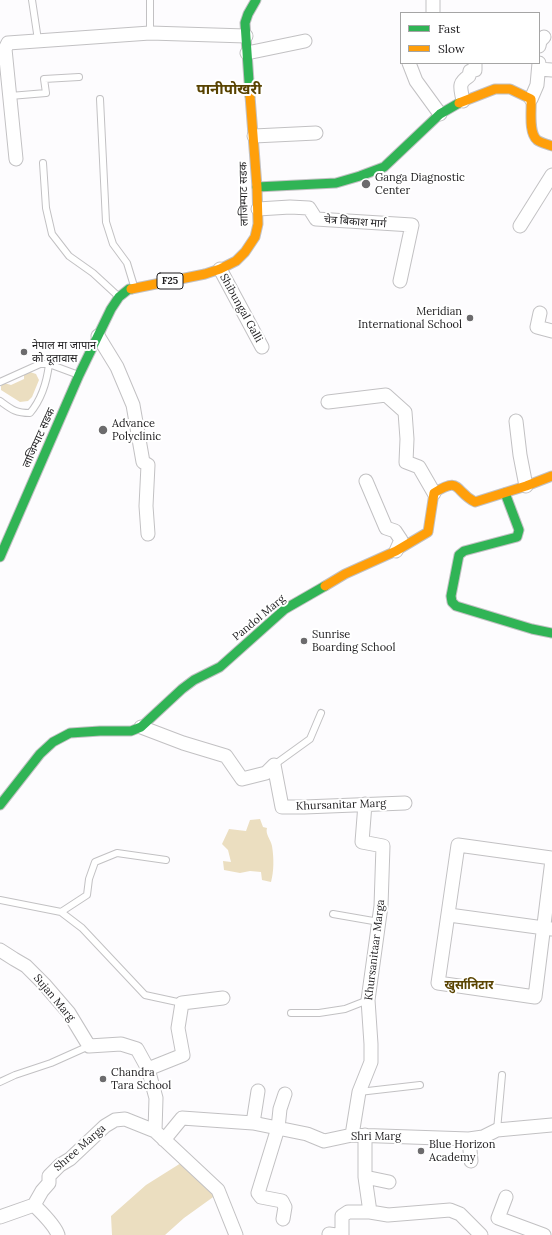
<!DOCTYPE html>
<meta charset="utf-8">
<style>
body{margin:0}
#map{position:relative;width:552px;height:1235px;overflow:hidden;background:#fdfcfe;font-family:Lora,serif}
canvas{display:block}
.legend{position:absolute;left:400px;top:12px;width:140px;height:52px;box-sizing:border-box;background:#fff;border:1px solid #a5a5a5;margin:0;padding:5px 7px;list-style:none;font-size:12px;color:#1e1d1f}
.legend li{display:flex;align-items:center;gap:8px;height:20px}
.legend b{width:20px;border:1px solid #a5a5a5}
</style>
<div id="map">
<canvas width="552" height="1235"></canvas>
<ul class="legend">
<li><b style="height:5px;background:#30b455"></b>Fast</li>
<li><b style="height:5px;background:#ff9f0a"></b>Slow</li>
</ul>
</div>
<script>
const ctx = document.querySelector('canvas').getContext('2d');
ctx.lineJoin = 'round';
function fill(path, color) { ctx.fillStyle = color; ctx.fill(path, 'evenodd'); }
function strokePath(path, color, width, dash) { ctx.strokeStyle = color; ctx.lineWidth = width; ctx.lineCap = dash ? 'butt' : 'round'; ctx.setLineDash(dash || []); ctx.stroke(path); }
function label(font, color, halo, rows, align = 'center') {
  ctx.font = font + ' Lora,"Noto Sans Devanagari",serif'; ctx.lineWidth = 4; ctx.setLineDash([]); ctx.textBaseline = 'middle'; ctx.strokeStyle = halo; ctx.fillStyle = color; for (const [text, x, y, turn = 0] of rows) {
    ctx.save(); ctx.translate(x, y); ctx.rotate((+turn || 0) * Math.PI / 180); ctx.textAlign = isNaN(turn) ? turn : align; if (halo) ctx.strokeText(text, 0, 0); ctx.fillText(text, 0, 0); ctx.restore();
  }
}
const green = new Path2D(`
 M 30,372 L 36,374 L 39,380 L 32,397 L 28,401 L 20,402 L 1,390 L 1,386 L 4,383 L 11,385 L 24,379 L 24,375 Z
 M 260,819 L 263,827 L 267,828 C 265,834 271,840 272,846 C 274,858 274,871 271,882 L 262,880 L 261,872 L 250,871 L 240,873 L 224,870 L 223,861 L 231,862 L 228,850 L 222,844 L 229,829 L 246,831 L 250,820 Z
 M 181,1163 L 216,1195 L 184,1218 L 165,1235 L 112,1235 L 111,1216 L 146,1185 Z`);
const lane = new Path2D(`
 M 32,0 L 38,40
 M 150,33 L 150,0
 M 10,96 L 46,93 L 44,79 L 79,77
 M 100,99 L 106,222 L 113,244 L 127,263 L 134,286
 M 43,163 L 46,208 L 52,234 L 69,256 L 93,273 L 118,296
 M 0,382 L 40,364 L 49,364 L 76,374
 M 0,401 C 11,409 15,413 30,413 C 41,400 47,381 49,364
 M 274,765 L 310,739 L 321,713
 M 0,900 L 61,912 L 82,928 L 145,995 L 182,1003
 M 61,912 L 87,895 L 89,879 L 95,862 L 117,853 L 166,860
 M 333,914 L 379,922
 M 291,1013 L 319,1013 L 345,1009 L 368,1000
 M 0,1082 L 15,1075 L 51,1063 L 89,1046
 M 359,1092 L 420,1085
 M 497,1130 L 502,1075`);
const street = new Path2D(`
 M 433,13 L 433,0
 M 539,46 L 540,41 L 544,37
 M 247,53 L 305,41
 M 409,63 L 416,81 L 440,114
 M 539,69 L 552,70
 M 531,99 L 537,85 L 539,63
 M 463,101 C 461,88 457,84 469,76 L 470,71 L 475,70 L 475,63
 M 254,136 L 316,133
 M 16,159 L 5,49 L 8,43 L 150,33 L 246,36
 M 258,209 L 290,207 L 309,208 L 316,219 L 412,225 L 400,281
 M 520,226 L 552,175
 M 220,269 L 262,347
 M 540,313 L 537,327 L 552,331
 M 98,336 L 117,367 L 133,405 L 143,462 L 148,465 L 146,506 L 148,534
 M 328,402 L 386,395 L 405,412 L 407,439 L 406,462 L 419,467 L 434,493
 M 516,421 L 520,455 L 526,486
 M 366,481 L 386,528 L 395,531 L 401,540 L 396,551
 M 141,727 L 183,743 L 226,756 L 242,779 L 266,773 L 274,765 L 282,807 L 304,807 L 405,803
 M 552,858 L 458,845 L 438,983 L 535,997 L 552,860
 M 449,915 L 552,929
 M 0,950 L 14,959 L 26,966 L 44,984 L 69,1013 L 89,1046 L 121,1044 L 137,1049 L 148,1069 L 156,1098 L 155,1131
 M 148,1069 L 183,1055 L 178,1028 L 182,1003 L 223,998
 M 253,1123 L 258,1091
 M 352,1135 L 359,1092 L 371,1062 L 371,1044 L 368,1000 L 381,906 L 383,846 L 362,842 L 365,804
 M 365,1135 L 365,1177 L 370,1212 L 388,1215 L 450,1210 L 460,1214 L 481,1235
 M 469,1139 L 471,1161
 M 164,1140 L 182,1118 L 253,1123 L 307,1134 L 324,1141 L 352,1135 L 469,1139 L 483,1137 L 497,1130 L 552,1125
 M 365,1177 L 389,1182
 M 506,1197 L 498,1218 L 544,1235
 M 34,1205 C 41,1212 55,1225 58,1235
 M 0,1217 L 34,1205 L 42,1191 L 49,1183 L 49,1176 L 60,1165 L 70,1159 L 105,1126 L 115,1120 L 125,1119 L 155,1131 L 218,1190 L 236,1235
 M 283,1219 L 285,1207 L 282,1201 L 261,1197 L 258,1193 L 278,1128 L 280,1109 L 285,1094
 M 329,1234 L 336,1235
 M 342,1235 L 342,1216 L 348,1212 L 370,1212`);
const fast = new Path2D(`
 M 250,96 L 245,23 L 248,14 L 256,0
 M 257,187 L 336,183 L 360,176 L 384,167 L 440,114 L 459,103
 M 505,493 L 519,530 L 517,537 L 464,551 L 459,555 L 451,596 L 452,602 L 456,606 L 532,629 L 552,633
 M 0,557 L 79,375 L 111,309 L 119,297 L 129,289 L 131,289
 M 0,805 L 40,754 L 53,742 L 70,733 L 100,731 L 131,731 L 141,727 L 182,689 L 194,680 L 220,667 L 285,609 L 325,586`);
const slow = new Path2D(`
 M 459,103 L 495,89 L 510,89 L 531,99 C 532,110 528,132 537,140 C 541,143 547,144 552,146
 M 131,289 L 205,274 L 220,269 L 236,261 L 245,252 L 255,237 L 258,224 L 257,187 L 250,96
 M 325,586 L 345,574 L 396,551 L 428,532 L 434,493 C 461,476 454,491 475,502 L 526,486 L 552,476`);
const markers = [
 [366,184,5,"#6c6b6d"],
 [470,318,4,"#6c6b6d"],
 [24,352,4,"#6c6b6d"],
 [103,430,5,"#6c6b6d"],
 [304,641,4,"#6c6b6d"],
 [103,1079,4,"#6c6b6d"],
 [421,1151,4,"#6c6b6d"]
];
const shields = [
 [170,281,26]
];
const shieldNames = [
 ["F25",170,281]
];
const poiNames = [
 ["Ganga Diagnostic",375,178],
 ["Center",375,191],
 ["Meridian",462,312,"right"],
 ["International School",462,325,"right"],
 ["नेपाल मा जापान",32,346],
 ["को दूतावास",32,359],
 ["Advance",112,424],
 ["Polyclinic",112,437],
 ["Sunrise",312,635],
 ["Boarding School",312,648],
 ["Chandra",111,1073],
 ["Tara School",111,1086],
 ["Blue Horizon",429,1145],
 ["Academy",429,1158]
];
const streetNames = [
 ["लाजिम्पाट सडक",244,194,-91],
 ["चेत्र बिकाश मार्ग",355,222,4],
 ["Shibungal Galli",241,308,61],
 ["लाजिम्पाट सडक",39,438,-66],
 ["Pandol Marg",259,618,-40],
 ["Khursanitar Marg",341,805,-2],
 ["Khursanitaar Marga",375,950,-83],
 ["Sujan Marg",54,998,50],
 ["Shri Marg",376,1137],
 ["Shree Marga",80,1148,-41]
];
const neighbourhoodNames = [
 ["खुर्सानिटार",469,986]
];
const districtNames = [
 ["पानीपोखरी",229,90]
];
fill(green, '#ebdec0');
strokePath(lane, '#c2c1c3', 8);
strokePath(street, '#c2c1c3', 15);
strokePath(fast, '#c2c1c3', 11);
strokePath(slow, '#c2c1c3', 11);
strokePath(lane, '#fff', 6);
strokePath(street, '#fff', 13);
strokePath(fast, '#30b455', 9);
strokePath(slow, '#ff9f0a', 9);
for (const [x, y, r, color] of markers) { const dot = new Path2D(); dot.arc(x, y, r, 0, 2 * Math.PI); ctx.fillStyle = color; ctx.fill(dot); strokePath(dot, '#fff', 1.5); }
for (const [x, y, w] of shields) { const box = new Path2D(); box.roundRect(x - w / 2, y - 8, w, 16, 3); ctx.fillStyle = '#fff'; ctx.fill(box); strokePath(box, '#1e1d1f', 1); }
label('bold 10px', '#1e1d1f', null, shieldNames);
label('11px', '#1e1d1f', '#fff', poiNames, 'left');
label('11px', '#1e1d1f', '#fff', streetNames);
label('bold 12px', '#594301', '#fff', neighbourhoodNames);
label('bold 15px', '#594301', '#fff', districtNames);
</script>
